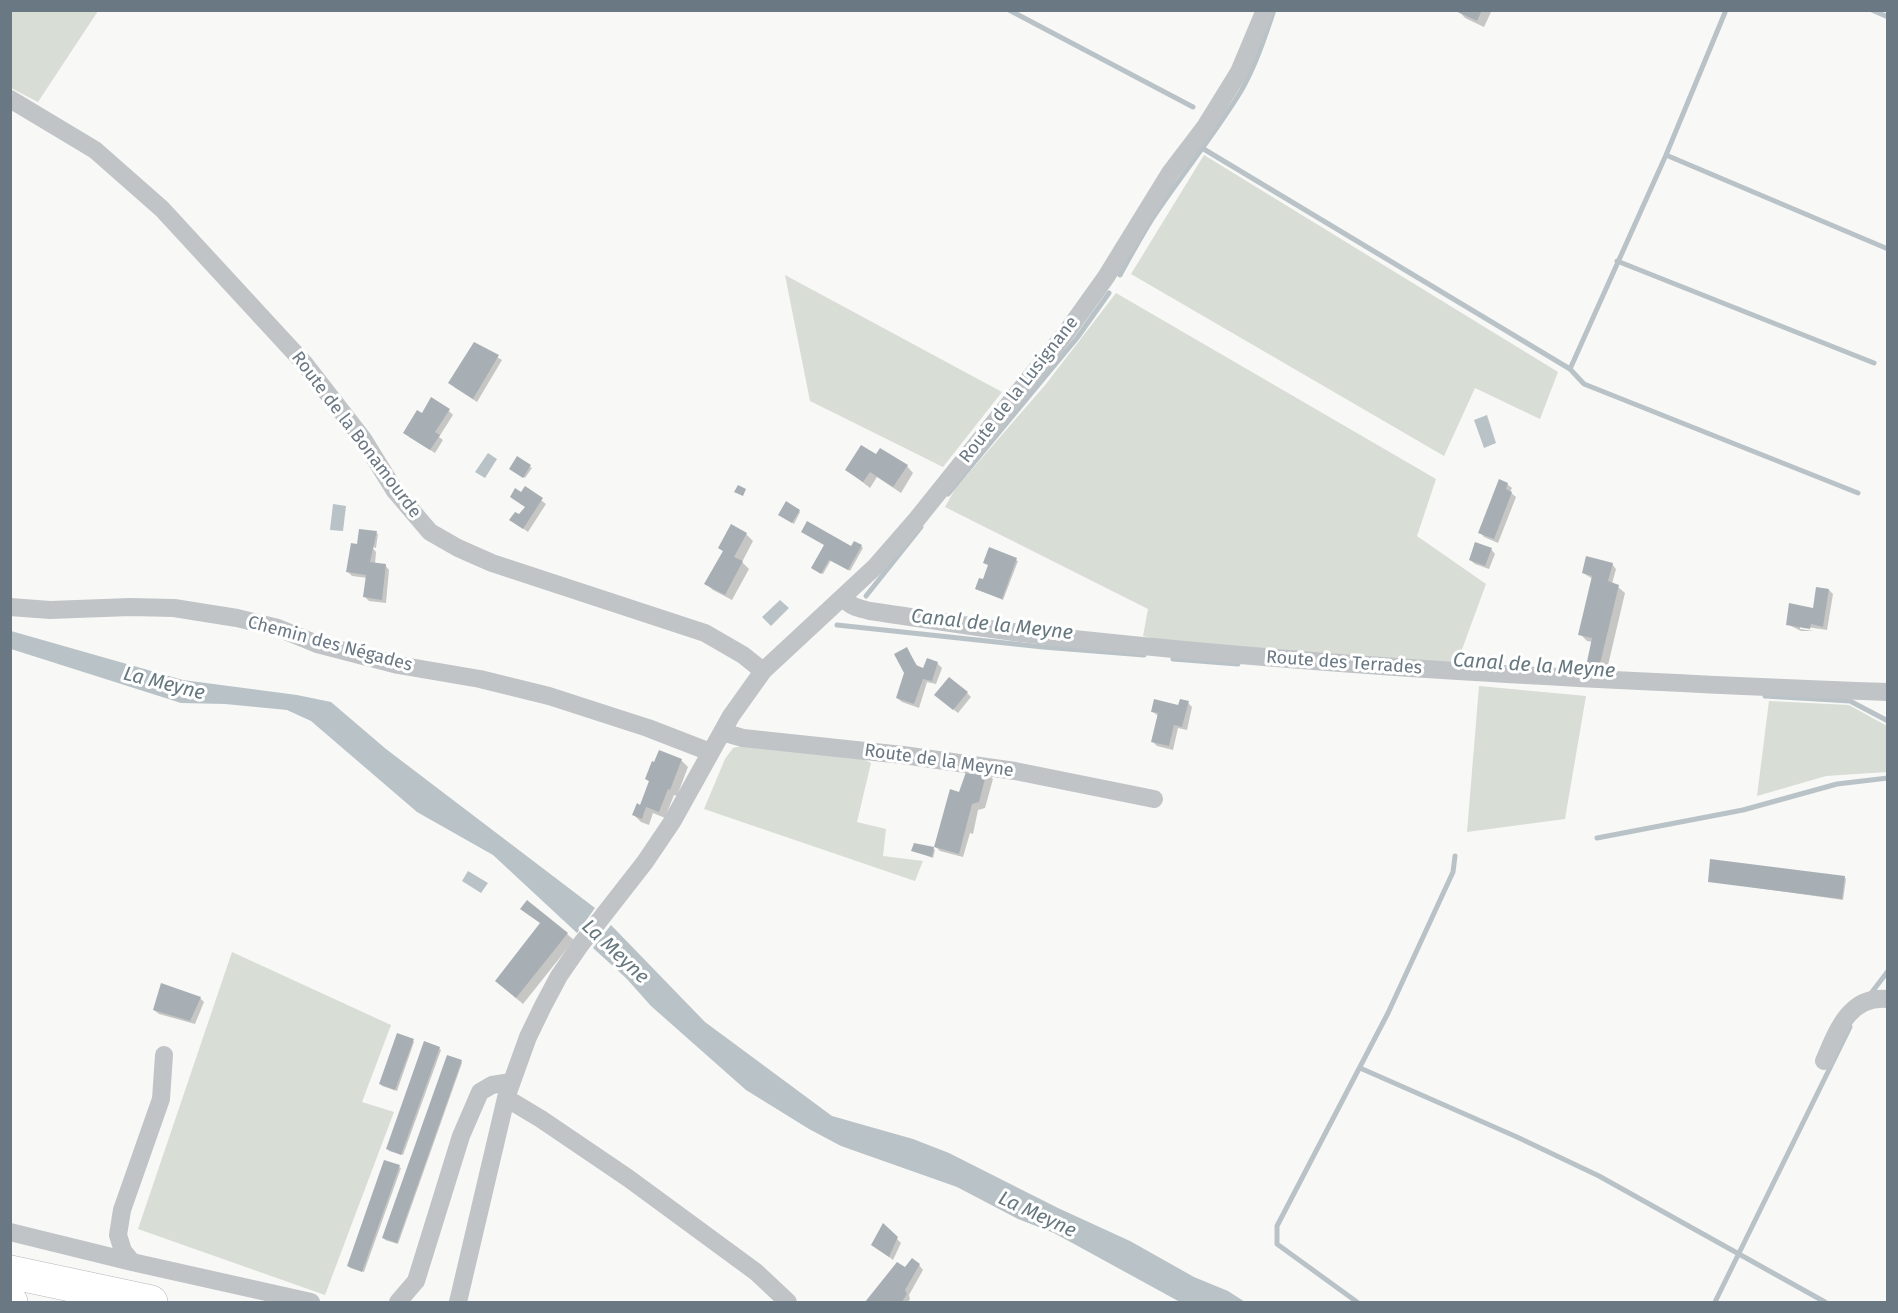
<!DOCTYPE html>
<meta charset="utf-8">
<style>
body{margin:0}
#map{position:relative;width:1898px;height:1313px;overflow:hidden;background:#f8f8f6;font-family:"Fira Sans",sans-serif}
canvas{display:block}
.frame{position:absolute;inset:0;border:12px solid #6a7884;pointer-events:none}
</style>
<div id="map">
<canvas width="1898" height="1313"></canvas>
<div class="frame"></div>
</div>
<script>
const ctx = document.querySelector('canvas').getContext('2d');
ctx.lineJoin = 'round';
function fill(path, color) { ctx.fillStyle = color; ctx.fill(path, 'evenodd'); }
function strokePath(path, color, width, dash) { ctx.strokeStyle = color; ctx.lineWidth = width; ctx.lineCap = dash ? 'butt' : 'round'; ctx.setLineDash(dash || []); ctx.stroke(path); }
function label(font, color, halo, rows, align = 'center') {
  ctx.font = font + ' "Fira Sans",sans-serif'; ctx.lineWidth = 6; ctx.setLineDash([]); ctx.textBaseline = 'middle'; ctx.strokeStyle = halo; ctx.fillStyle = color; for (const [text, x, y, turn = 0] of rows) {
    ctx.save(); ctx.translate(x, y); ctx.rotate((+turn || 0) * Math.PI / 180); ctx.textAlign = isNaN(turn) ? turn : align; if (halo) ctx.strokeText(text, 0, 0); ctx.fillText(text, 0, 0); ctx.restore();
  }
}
const green = new Path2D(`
 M 10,11 L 98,11 L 38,102 L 11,88 Z
 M 1204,155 L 1558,372 L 1540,419 L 1475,388 L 1444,456 L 1131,274 Z
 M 785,275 L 1002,392 L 943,467 L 810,401 Z
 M 1116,293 L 1436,479 L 1417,536 L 1486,584 L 1457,663 L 1169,642 L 1143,636 L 1148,609 L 945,507 L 955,489 L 1046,384 Z
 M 1479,686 L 1586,696 L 1565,819 L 1467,832 Z
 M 1769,701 L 1849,705 L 1887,726 L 1887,772 L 1826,776 L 1757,796 Z
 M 746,745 L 862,758 L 871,763 L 857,822 L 886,829 L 883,856 L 923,861 L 915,881 L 704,809 L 725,759 L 733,748 Z
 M 232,952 L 391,1025 L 362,1102 L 394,1112 L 325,1295 L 138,1229 Z`);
const water = new Path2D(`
 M 1487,415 L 1496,443 L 1484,448 L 1474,420 Z
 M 488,453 L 497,459 L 485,478 L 475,472 Z
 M 333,504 L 346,506 L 343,531 L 330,530 Z
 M 780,600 L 789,608 L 771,626 L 762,617 Z
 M 11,631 L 183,680 L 297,695 L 331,702 L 386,749 L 595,908 L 577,933 L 493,855 L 417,812 L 311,721 L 287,710 L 225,704 L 181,703 L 11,649 Z
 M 468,871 L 488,883 L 481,893 L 462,881 Z
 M 611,925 L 705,1022 L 832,1116 L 913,1139 L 949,1153 L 1058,1208 L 1130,1241 L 1194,1277 L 1228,1291 L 1245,1302 L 1180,1302 L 1054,1233 L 1018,1219 L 957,1187 L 841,1146 L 809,1129 L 746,1090 L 651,1006 L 626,978 L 593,948 Z`);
const shadow = new Path2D(`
 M 1458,10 L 1492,10 L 1484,27 L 1465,18 Z
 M 475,344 L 502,360 L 477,402 L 454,387 Z
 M 449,411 L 453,415 L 439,437 L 443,440 L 435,453 L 409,437 L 423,415 Z
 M 877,456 L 907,466 L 913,473 L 901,493 L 877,477 L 870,488 L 847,470 Z
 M 530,467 L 532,468 L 525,478 L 513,470 Z
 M 1507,484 L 1512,488 L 1510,492 L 1516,497 L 1498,543 L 1484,537 L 1480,532 Z
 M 525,488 L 546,504 L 528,532 L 511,520 L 520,516 L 526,507 Z
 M 799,511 L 800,512 L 794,524 L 782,517 Z
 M 731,526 L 746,534 L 753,541 L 742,562 L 749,569 L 732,600 L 713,590 L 706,584 L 724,552 L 719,548 Z
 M 376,533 L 378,534 L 376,548 L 372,547 L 376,552 L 375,564 L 385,565 L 389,570 L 386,603 L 369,601 L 365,597 L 368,578 L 352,576 L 348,572 L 358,545 Z
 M 861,546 L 863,548 L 850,571 L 831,560 L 823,574 L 813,568 L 852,548 Z
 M 1491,549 L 1495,554 L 1489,569 L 1475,564 L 1470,560 Z
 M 1016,560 L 1018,561 L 1003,600 L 976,589 L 984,581 Z
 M 1612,564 L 1616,569 L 1612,584 L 1618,587 L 1625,593 L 1605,678 L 1593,677 L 1593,642 L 1587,641 L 1580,634 L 1593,579 L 1583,573 Z
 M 1829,590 L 1833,594 L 1827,630 L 1800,626 L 1800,629 L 1814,631 L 1801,631 L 1787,624 L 1814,610 Z
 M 907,649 L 918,667 L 924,670 L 937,663 L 942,668 L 936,684 L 927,682 L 919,708 L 902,702 L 897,698 L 906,673 Z
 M 967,693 L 971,697 L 958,713 L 940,699 Z
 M 1188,703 L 1192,707 L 1187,730 L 1178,728 L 1173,750 L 1157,746 L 1152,741 L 1158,716 L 1152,711 Z
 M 681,760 L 688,767 L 677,796 L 674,795 L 665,818 L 653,813 L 649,825 L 641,822 L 634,815 L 641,807 L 650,782 L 646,779 Z
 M 986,772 L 993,779 L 985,808 L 978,810 L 973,834 L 970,833 L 963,857 L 940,851 L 936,847 L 960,794 Z
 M 933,848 L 935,850 L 933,858 L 913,851 Z
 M 1844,877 L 1846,879 L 1843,900 L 1709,881 Z
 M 567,934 L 574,940 L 523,1004 L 504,988 Z
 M 200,998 L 204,1002 L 195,1024 L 159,1014 L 154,1010 Z
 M 413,1041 L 414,1042 L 397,1091 L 382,1086 L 381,1084 Z
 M 439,1048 L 441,1050 L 403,1155 L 389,1151 L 388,1149 Z
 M 461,1061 L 462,1063 L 398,1244 L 385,1240 L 384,1238 Z
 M 399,1167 L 401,1168 L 364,1272 L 350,1268 L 349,1266 Z
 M 883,1225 L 901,1243 L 893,1260 L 873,1245 Z
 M 897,1264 L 905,1269 L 919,1265 L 923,1270 L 909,1295 L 910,1299 L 908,1302 L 866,1302 Z`);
const stream = new Path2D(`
 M 1009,10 L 1193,107
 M 1872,10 L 1888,17
 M 1202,148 L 1570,369 L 1666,155 L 1726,10
 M 1666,155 L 1888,249
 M 1617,261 L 1874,363
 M 1120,275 C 1131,255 1142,235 1154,216 C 1182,174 1215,134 1241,91 C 1255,67 1265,37 1274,10
 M 1570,369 L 1584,384 L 1858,493
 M 948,494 L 1077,338 L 1109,293
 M 866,596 L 921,527
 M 837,625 L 1043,647 L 1144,655
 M 1173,659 L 1238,664
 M 1765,696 L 1850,701 L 1888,721
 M 1597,838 L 1743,810 L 1837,784 L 1888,778
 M 1869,996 L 1888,971
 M 1360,1068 L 1517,1137 L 1599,1176 L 1825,1302
 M 1357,1302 L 1277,1244 L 1277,1226 L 1388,1013 L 1453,872 L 1455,856
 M 1715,1302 L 1850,1027`);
const building = new Path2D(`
 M 1453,10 L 1482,10 L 1477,21 Z
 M 474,342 L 499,355 L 473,399 L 448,383 Z
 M 431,397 L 450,409 L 435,432 L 440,435 L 430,450 L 403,433 L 417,410 L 422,413 Z
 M 861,445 L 876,454 L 880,448 L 908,465 L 893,487 L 870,472 L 863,482 L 845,470 Z
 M 517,456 L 531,465 L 523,478 L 509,469 Z
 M 1499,479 L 1508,483 L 1506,489 L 1512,492 L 1494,539 L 1478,533 Z
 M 738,485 L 746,489 L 743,496 L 734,492 Z
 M 525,486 L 543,498 L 523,529 L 509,520 L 515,512 L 519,514 L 525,507 L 510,497 L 515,488 L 521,492 Z
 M 786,501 L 800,510 L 792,523 L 778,515 Z
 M 807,521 L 851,546 L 854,541 L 862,545 L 848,570 L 829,560 L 821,574 L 811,568 L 824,545 L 801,532 Z
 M 731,524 L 747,533 L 734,557 L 743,561 L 725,595 L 704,584 L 723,551 L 718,548 Z
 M 359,529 L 377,531 L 370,562 L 386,564 L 382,600 L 363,597 L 366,575 L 346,572 L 351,543 L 357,544 Z
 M 1475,542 L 1492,548 L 1485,566 L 1469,560 Z
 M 989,547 L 1017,558 L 1002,599 L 975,589 L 979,578 L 983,579 L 988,565 L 983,563 Z
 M 1586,556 L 1613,563 L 1608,581 L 1619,585 L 1598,672 L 1585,671 L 1592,638 L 1578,635 L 1592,576 L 1582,573 Z
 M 1816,587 L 1829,589 L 1823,627 L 1811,624 L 1810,629 L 1786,625 L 1789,603 L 1813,608 Z
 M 907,647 L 916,665 L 923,668 L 927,658 L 938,662 L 932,681 L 923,679 L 914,704 L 896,698 L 904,673 L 894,654 Z
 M 949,677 L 968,692 L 953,710 L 934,695 Z
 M 1154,699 L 1178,705 L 1180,699 L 1189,701 L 1182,727 L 1174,725 L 1169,746 L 1151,742 L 1158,713 L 1151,712 Z
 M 659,750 L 682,759 L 670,790 L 668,789 L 659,812 L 646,807 L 642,819 L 632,815 L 637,803 L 640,805 L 649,781 L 645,779 L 652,761 L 654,762 Z
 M 967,769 L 987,771 L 979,802 L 972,804 L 959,854 L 934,847 L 932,857 L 911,851 L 914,843 L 934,847 L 950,789 L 959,792 Z
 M 1710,859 L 1845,876 L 1842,899 L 1708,882 Z
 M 527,900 L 568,933 L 516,998 L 495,981 L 540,923 L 520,909 Z
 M 161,983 L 201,997 L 190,1021 L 153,1010 Z
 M 397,1033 L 414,1039 L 395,1090 L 379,1084 Z
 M 424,1041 L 440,1047 L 401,1155 L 386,1149 Z
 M 447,1055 L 462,1060 L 397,1243 L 382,1238 Z
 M 384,1160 L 400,1165 L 362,1272 L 347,1266 Z
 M 883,1223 L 898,1237 L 889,1257 L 871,1245 Z
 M 912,1258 L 920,1264 L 905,1290 L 907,1294 L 902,1302 L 865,1302 L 897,1262 L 905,1267 Z`);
const minor = new Path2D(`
 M 10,99 L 95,150 L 162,209 L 304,363 L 363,439 L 395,491 L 430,532 L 458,548 L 492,563 L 705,633 L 743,655 L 763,671
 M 843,597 C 850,607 859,608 870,611 C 926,619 982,629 1038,635 C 1320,667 1604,681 1888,692
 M 10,607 L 50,610 L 130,607 L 174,608 L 237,618 L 278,628 L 317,644 L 398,665 L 480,679 L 549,696 L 648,728 L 710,752
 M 722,732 L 743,738 L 903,755 L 1015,771 L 1154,799
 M 1824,1061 C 1837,1031 1849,995 1888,999
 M 506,1098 L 541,1119 L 628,1178 L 756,1272 L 788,1302
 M 10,1232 L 132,1262 L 311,1302
 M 132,1262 L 123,1251 L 118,1235 L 122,1210 L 161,1099 L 164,1055
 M 398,1302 L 416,1281 L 461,1136 L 480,1092 L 492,1085 L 511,1082
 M 458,1302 L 506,1098 L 528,1037 L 543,1006 L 559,976 L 581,944 L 645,862 L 672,822 L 731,716 L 763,671 L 876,566 L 917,519 L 1066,333 L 1106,277 L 1170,173 L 1205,127 L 1239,72 L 1265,10`);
const motorway = new Path2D(`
 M 10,1272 L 151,1302
 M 10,1302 L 11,1302`);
const streetNames = [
 ["Route de la Lusignane",1019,390,-52],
 ["Route de la Bonamourde",356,435,53],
 ["Chemin des Négades",330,644,15],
 ["Route des Terrades",1344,663,4],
 ["Route de la Meyne",939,761,8]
];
const waterNames = [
 ["Canal de la Meyne",992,625,6],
 ["Canal de la Meyne",1534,666,4],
 ["La Meyne",164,684,14],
 ["La Meyne",615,952,43],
 ["La Meyne",1037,1215,25]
];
fill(green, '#d8ddd6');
fill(water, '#b9c3c7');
fill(shadow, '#0003');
strokePath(stream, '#b9c3c7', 5);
fill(building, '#a8afb4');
strokePath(motorway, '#b3b7ba', 34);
strokePath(minor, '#c0c4c7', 18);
strokePath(motorway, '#fff', 33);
label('18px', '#6a7884', '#fff', streetNames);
label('italic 20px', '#66787f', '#fff', waterNames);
</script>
